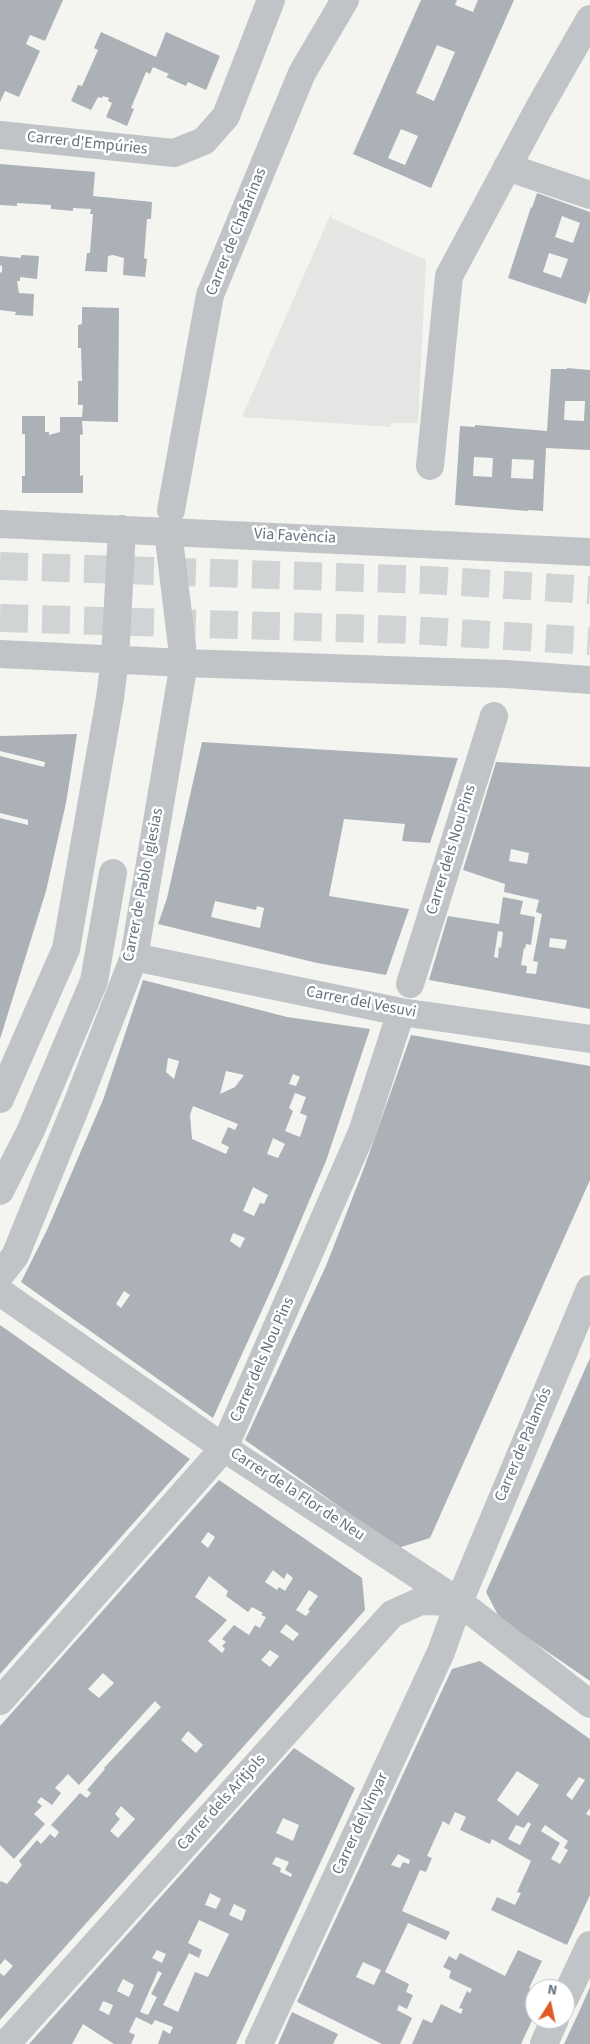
<!DOCTYPE html>
<meta charset="utf-8">
<style>
body{margin:0}
#map{position:relative;width:590px;height:2044px;overflow:hidden;background:#f4f5f1;font-family:"Source Sans 3",sans-serif}
canvas{display:block}
.north{position:absolute;left:525px;top:1979px;width:50px;height:50px;box-sizing:border-box;background:#fff;border:1px solid #c1c7cd;border-radius:50%;rotate:10deg;font-size:14px;font-weight:700;line-height:20px;text-align:center;color:#647381}
.north::after{content:'';display:block;margin:auto;width:18px;height:22px;background:#df5a26;clip-path:polygon(50% 0,100% 100%,50% 72%,0 100%)}
</style>
<div id="map">
<canvas width="590" height="2044"></canvas>
<div class="north">N</div>
</div>
<script>
const ctx = document.querySelector('canvas').getContext('2d');
ctx.lineJoin = 'round';
function fill(path, color) { ctx.fillStyle = color; ctx.fill(path, 'evenodd'); }
function strokePath(path, color, width, dash) { ctx.strokeStyle = color; ctx.lineWidth = width; ctx.lineCap = dash ? 'butt' : 'round'; ctx.setLineDash(dash || []); ctx.stroke(path); }
function label(font, color, halo, rows, align = 'center') {
  ctx.font = font + ' "Source Sans 3",sans-serif'; ctx.lineWidth = 5; ctx.setLineDash([]); ctx.textBaseline = 'middle'; ctx.strokeStyle = halo; ctx.fillStyle = color; for (const [text, x, y, turn = 0] of rows) {
    ctx.save(); ctx.translate(x, y); ctx.rotate((+turn || 0) * Math.PI / 180); ctx.textAlign = isNaN(turn) ? turn : align; if (halo) ctx.strokeText(text, 0, 0); ctx.fillText(text, 0, 0); ctx.restore();
  }
}
const built = new Path2D(`
 M 332,211 L 331,218 L 426,260 L 418,423 L 391,423 L 391,427 L 242,417 Z`);
const building = new Path2D(`
 M 0,0 L 63,0 L 45,41 L 30,35 L 26,44 L 40,51 L 19,97 L 5,91 L 0,102 Z
 M 421,0 L 457,0 L 455,5 L 473,12 L 478,0 L 514,0 L 431,188 L 353,154 ZM 437,45 L 455,52 L 434,101 L 416,93 ZM 401,129 L 418,136 L 405,165 L 388,158 Z
 M 101,32 L 156,57 L 166,32 L 220,56 L 206,90 L 188,82 L 186,86 L 166,77 L 169,74 L 153,67 L 150,74 L 146,72 L 131,108 L 134,109 L 127,126 L 106,117 L 112,103 L 108,101 L 109,98 L 103,96 L 102,98 L 98,97 L 91,110 L 71,101 L 78,85 L 82,86 L 98,50 L 94,48 Z
 M 0,164 L 95,172 L 93,196 L 152,202 L 151,219 L 147,219 L 144,258 L 147,259 L 145,277 L 123,275 L 124,258 L 113,255 L 108,256 L 107,272 L 85,271 L 87,253 L 90,253 L 93,214 L 90,214 L 91,209 L 73,208 L 73,211 L 51,209 L 51,205 L 17,203 L 17,206 L 0,205 Z
 M 537,193 L 590,212 L 590,290 L 586,304 L 508,278 L 531,207 L 532,208 ZM 562,216 L 580,223 L 573,243 L 555,237 ZM 549,253 L 568,259 L 561,278 L 543,272 Z
 M 21,255 L 39,256 L 37,279 L 20,277 L 20,281 L 17,281 L 19,293 L 34,294 L 33,316 L 15,315 L 16,312 L 0,310 L 0,272 L 2,273 L 2,266 L 0,265 L 0,256 L 21,258 Z
 M 82,307 L 119,308 L 118,422 L 82,421 L 83,434 L 80,435 L 80,476 L 83,475 L 83,493 L 22,493 L 22,476 L 25,476 L 25,434 L 22,434 L 22,416 L 45,416 L 45,432 L 49,432 L 49,435 L 60,432 L 60,417 L 82,417 L 83,405 L 78,405 L 78,381 L 82,381 L 81,348 L 78,348 L 78,325 L 82,324 Z
 M 567,368 L 590,370 L 590,450 L 546,448 L 543,511 L 528,510 L 528,511 L 455,505 L 460,426 L 475,427 L 475,425 L 547,431 L 551,369 L 567,369 ZM 565,401 L 585,401 L 584,421 L 564,420 ZM 474,457 L 493,458 L 492,477 L 473,476 ZM 512,459 L 534,460 L 533,479 L 511,478 Z
 M 77,734 L 66,803 L 46,891 L 0,1039 L 0,818 L 28,825 L 28,820 L 0,813 L 0,756 L 44,767 L 45,762 L 0,751 L 0,736 Z
 M 202,742 L 458,758 L 430,843 L 402,841 L 405,824 L 344,819 L 329,896 L 409,909 L 386,975 L 317,963 L 158,924 L 167,898 ZM 215,901 L 256,910 L 257,906 L 264,908 L 260,928 L 211,917 Z
 M 496,762 L 590,767 L 590,1009 L 429,980 L 448,916 L 499,924 L 503,897 L 523,901 L 520,914 L 535,917 L 531,945 L 526,944 L 525,949 L 524,948 L 521,965 L 527,966 L 526,973 L 536,974 L 538,962 L 533,961 L 542,914 L 536,912 L 539,900 L 504,892 L 505,884 L 463,870 ZM 511,849 L 529,853 L 527,864 L 509,861 ZM 498,931 L 503,932 L 501,948 L 499,947 L 498,958 L 494,957 ZM 550,938 L 567,940 L 565,949 L 549,947 Z
 M 143,980 L 287,1017 L 370,1029 L 326,1161 L 277,1277 L 213,1418 L 21,1282 L 47,1230 L 103,1100 ZM 168,1058 L 179,1061 L 174,1079 L 166,1072 ZM 226,1071 L 244,1075 L 235,1087 L 220,1094 ZM 293,1074 L 300,1077 L 296,1086 L 289,1084 ZM 295,1093 L 306,1097 L 300,1113 L 307,1116 L 300,1137 L 285,1131 L 293,1111 L 289,1108 ZM 193,1106 L 238,1124 L 235,1130 L 228,1127 L 221,1143 L 229,1147 L 226,1154 L 192,1139 L 190,1115 ZM 273,1138 L 285,1144 L 278,1158 L 267,1154 ZM 253,1187 L 268,1195 L 264,1204 L 260,1203 L 254,1216 L 243,1211 ZM 233,1233 L 245,1238 L 240,1248 L 230,1241 ZM 124,1291 L 130,1295 L 121,1308 L 116,1304 Z
 M 411,1035 L 590,1066 L 590,1180 L 430,1538 L 398,1548 L 245,1440 L 326,1266 L 364,1168 Z
 M 0,1325 L 190,1459 L 0,1674 Z
 M 590,1358 L 590,1681 L 500,1619 L 486,1592 Z
 M 219,1480 L 362,1578 L 365,1610 L 0,2020 L 0,1973 L 4,1976 L 13,1966 L 5,1959 L 0,1965 L 0,1882 L 1,1881 L 7,1884 L 22,1865 L 19,1861 L 37,1840 L 41,1844 L 50,1834 L 55,1838 L 59,1832 L 51,1825 L 80,1793 L 87,1798 L 91,1793 L 87,1790 L 105,1769 L 104,1768 L 161,1707 L 155,1701 L 79,1785 L 68,1774 L 55,1788 L 61,1793 L 52,1805 L 41,1797 L 37,1802 L 42,1806 L 34,1814 L 45,1824 L 14,1859 L 0,1845 L 0,1726 ZM 208,1532 L 215,1537 L 208,1548 L 201,1542 ZM 273,1570 L 284,1579 L 287,1573 L 293,1578 L 285,1591 L 279,1587 L 277,1590 L 265,1582 ZM 209,1576 L 228,1591 L 226,1596 L 248,1612 L 252,1607 L 263,1613 L 261,1615 L 266,1617 L 260,1628 L 255,1625 L 249,1635 L 234,1625 L 222,1639 L 226,1642 L 222,1646 L 225,1649 L 222,1653 L 208,1641 L 227,1620 L 195,1597 ZM 309,1590 L 318,1596 L 308,1610 L 310,1611 L 306,1616 L 296,1610 ZM 286,1624 L 299,1634 L 293,1641 L 280,1632 ZM 270,1650 L 279,1656 L 270,1667 L 261,1660 ZM 103,1673 L 114,1683 L 99,1698 L 88,1689 ZM 188,1731 L 203,1745 L 196,1753 L 181,1740 ZM 121,1806 L 135,1819 L 118,1838 L 110,1831 L 120,1819 L 115,1814 Z
 M 480,1661 L 590,1739 L 590,1808 L 586,1814 L 590,1816 L 590,1895 L 567,1945 L 491,1910 L 497,1897 L 515,1905 L 521,1893 L 517,1892 L 531,1861 L 492,1839 L 490,1844 L 460,1830 L 466,1817 L 455,1812 L 449,1825 L 443,1821 L 427,1856 L 432,1858 L 426,1872 L 420,1870 L 402,1911 L 450,1932 L 446,1940 L 408,1923 L 385,1972 L 409,1984 L 406,1992 L 413,1995 L 407,2009 L 399,2005 L 397,2010 L 412,2018 L 400,2044 L 382,2044 L 297,2002 L 452,1669 ZM 517,1771 L 539,1785 L 518,1816 L 497,1800 ZM 579,1777 L 585,1780 L 572,1800 L 566,1795 ZM 528,1822 L 531,1824 L 520,1845 L 508,1839 L 516,1825 L 524,1828 ZM 545,1825 L 568,1841 L 564,1848 L 568,1850 L 560,1864 L 551,1859 L 560,1843 L 541,1831 ZM 398,1854 L 410,1860 L 409,1864 L 403,1862 L 400,1868 L 391,1865 ZM 363,1962 L 381,1970 L 374,1985 L 356,1977 Z
 M 294,1748 L 355,1788 L 236,2044 L 158,2044 L 163,2030 L 170,2034 L 173,2027 L 155,2020 L 152,2025 L 136,2017 L 129,2032 L 135,2035 L 131,2044 L 114,2044 L 83,2024 L 72,2044 L 29,2044 ZM 283,1818 L 299,1825 L 293,1841 L 276,1833 ZM 276,1857 L 289,1862 L 285,1870 L 292,1874 L 291,1877 L 280,1872 L 281,1868 L 272,1864 ZM 210,1893 L 221,1899 L 216,1909 L 205,1905 ZM 234,1904 L 246,1910 L 242,1921 L 229,1915 ZM 199,1920 L 229,1934 L 208,1977 L 195,1972 L 178,2012 L 163,2005 L 189,1953 L 199,1958 L 202,1950 L 188,1943 ZM 157,1950 L 166,1954 L 162,1963 L 152,1958 ZM 158,1971 L 162,1973 L 151,1994 L 157,1997 L 148,2015 L 140,2012 ZM 123,1979 L 134,1985 L 129,1997 L 117,1991 ZM 103,2001 L 113,2005 L 109,2015 L 99,2010 Z
 M 518,1950 L 542,1961 L 529,1988 L 535,1991 L 535,2014 L 521,2044 L 412,2044 L 423,2019 L 432,2023 L 441,2004 L 461,2014 L 463,2009 L 459,2008 L 467,1991 L 470,1993 L 472,1989 L 449,1978 L 451,1971 L 443,1967 L 449,1956 L 456,1960 L 460,1953 L 505,1976 Z
 M 590,1987 L 590,2044 L 564,2044 L 578,2014 Z
 M 292,2012 L 338,2034 L 333,2044 L 278,2044 Z`);
const highwayTunnel = new Path2D(`
 M 0,566 L 428,580 L 590,590
 M 0,618 L 410,630 L 590,641`);
const minor = new Path2D(`
 M 0,135 L 174,153 L 204,141 L 226,116 L 271,0
 M 507,167 L 590,195
 M 430,466 L 449,276 L 539,108 L 590,19
 M 171,510 L 210,295 L 302,73 L 345,0
 M 0,524 L 590,552
 M 0,654 L 184,663 L 507,674 L 590,680
 M 134,957 L 401,1012 L 590,1039
 M 410,984 L 494,716
 M 0,1099 L 66,949 L 110,698 L 115,659 L 122,529
 M 0,1191 L 31,1130 L 94,981 L 113,873
 M 0,1275 L 15,1256 L 77,1104 L 134,957 L 184,663 L 168,531
 M 0,1292 L 224,1448 L 459,1602 L 590,1704
 M 0,1701 L 224,1448 L 362,1132 L 401,1012
 M 565,1998 L 590,1945
 M 6,2044 L 392,1614 L 421,1601 L 459,1602
 M 259,2044 L 441,1652 L 459,1602 L 590,1289
 M 544,2044 L 555,2019`);
const streetNames = [
 ["Carrer d'Empúries",87,144,6],
 ["Carrer de Chafarinas",237,232,-68],
 ["Via Favència",295,537,3],
 ["Carrer dels Nou Pins",452,850,-73],
 ["Carrer de Pablo Iglesias",144,885,-79],
 ["Carrer del Vesuvi",361,1003,11],
 ["Carrer dels Nou Pins",263,1360,-66],
 ["Carrer de Palamós",524,1445,-67],
 ["Carrer de la Flor de Neu",297,1495,33],
 ["Carrer dels Aritjols",222,1803,-48],
 ["Carrer del Vinyar",361,1824,-65]
];
fill(built, '#e5e6e4');
fill(building, '#abb1b6');
strokePath(highwayTunnel, '#d0d4d5', 28, [28, 14]);
strokePath(minor, '#c0c4c7', 28);
label('16px', '#647381', '#fff', streetNames);
</script>
